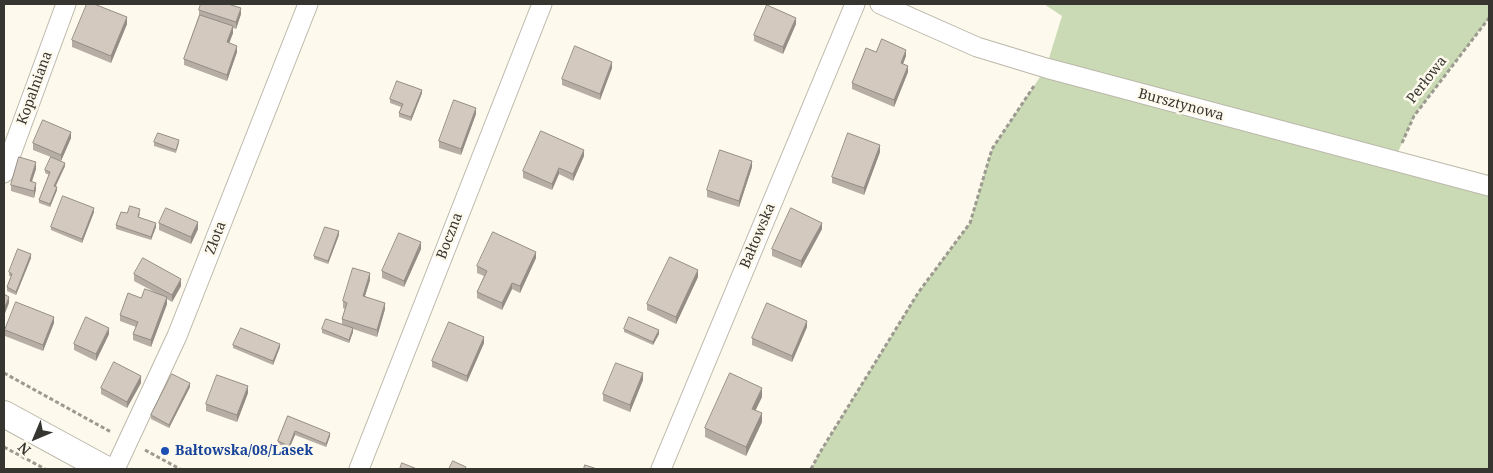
<!DOCTYPE html>
<meta charset="utf-8">
<style>
body{margin:0}
#map{position:relative;width:1493px;height:473px;overflow:hidden;background:#fdf9ec;font-family:"Noto Serif",serif}
canvas{display:block}
.frame{position:absolute;inset:0;border:5px solid #363530;pointer-events:none}
.north{position:absolute;left:10px;top:413px;width:50px;height:50px;-webkit-text-stroke:4px #fdf9ec;paint-order:stroke;rotate:225deg;font-size:14px;font-weight:700;line-height:20px;text-align:center;color:#363530}
.north::after{content:'';display:block;margin:auto;width:18px;height:22px;background:#363530;clip-path:polygon(50% 0,100% 100%,50% 72%,0 100%)}
</style>
<div id="map">
<canvas width="1493" height="473"></canvas>
<div class="frame"></div>
<div class="north">N</div>
</div>
<script>
const ctx = document.querySelector('canvas').getContext('2d');
ctx.lineJoin = 'round';
function fill(path, color) { ctx.fillStyle = color; ctx.fill(path, 'evenodd'); }
function strokePath(path, color, width, dash) { ctx.strokeStyle = color; ctx.lineWidth = width; ctx.lineCap = dash ? 'butt' : 'round'; ctx.setLineDash(dash || []); ctx.stroke(path); }
function label(font, color, halo, rows, align = 'center') {
  ctx.font = font + ' "Noto Serif",serif'; ctx.lineWidth = 5; ctx.setLineDash([]); ctx.textBaseline = 'middle'; ctx.strokeStyle = halo; ctx.fillStyle = color; for (const [text, x, y, turn = 0] of rows) {
    ctx.save(); ctx.translate(x, y); ctx.rotate((+turn || 0) * Math.PI / 180); ctx.textAlign = isNaN(turn) ? turn : align; if (halo) ctx.strokeText(text, 0, 0); ctx.fillText(text, 0, 0); ctx.restore();
  }
}
const green = new Path2D(`
 M 1044,4 L 1489,4 L 1489,18 L 1414,116 L 1394,161 L 1489,186 L 1489,469 L 811,469 L 819,454 L 918,293 L 970,223 L 992,149 L 1046,68 L 1062,16 Z`);
const path = new Path2D(`
 M 1402,143 L 1414,116 L 1489,18
 M 4,373 L 111,432
 M 4,447 L 45,469
 M 145,450 L 180,469
 M 811,469 L 819,454 L 918,293 L 970,223 L 992,149 L 1034,86`);
const street = new Path2D(`
 M 880,4 L 977,47 L 1046,68 L 1489,186
 M 4,173 L 66,4
 M 115,469 L 177,336 L 308,4
 M 359,469 L 542,4
 M 661,469 L 855,4`);
const secondary = new Path2D(`
 M 4,414 L 105,469`);
const wall = new Path2D(`
 M 199,10 L 241,14 L 236,29 L 233,28 L 233,33 L 229,43 L 237,52 L 227,81 L 184,65 L 184,59 L 199,16 Z
 M 127,24 L 111,63 L 72,47 L 72,40 Z
 M 796,24 L 783,54 L 754,41 L 754,35 Z
 M 876,52 L 906,56 L 903,64 L 908,72 L 894,107 L 852,89 L 852,83 Z
 M 612,68 L 600,100 L 562,85 L 562,79 Z
 M 422,93 L 411,121 L 399,117 L 399,113 L 401,107 L 390,103 L 390,99 Z
 M 476,114 L 461,155 L 439,148 L 439,141 Z
 M 71,138 L 61,161 L 33,150 L 33,143 Z
 M 154,142 L 179,143 L 176,153 L 154,146 Z
 M 880,152 L 864,195 L 832,183 L 832,177 Z
 M 584,156 L 573,181 L 559,174 L 552,190 L 523,178 L 523,171 Z
 M 65,166 L 56,186 L 57,190 L 50,207 L 39,203 L 39,200 L 49,175 L 45,173 L 45,170 Z
 M 752,167 L 739,207 L 707,197 L 707,190 Z
 M 36,169 L 32,181 L 36,189 L 34,198 L 11,191 L 11,185 Z
 M 94,212 L 82,243 L 51,230 L 51,227 Z
 M 127,213 L 140,213 L 139,217 L 156,227 L 151,240 L 116,229 L 116,225 Z
 M 159,223 L 198,229 L 191,244 L 159,230 Z
 M 822,229 L 801,268 L 772,256 L 772,249 Z
 M 339,235 L 328,264 L 314,259 L 314,256 Z
 M 421,249 L 404,287 L 382,278 L 382,271 Z
 M 31,258 L 16,295 L 7,291 L 7,287 L 11,276 L 9,276 L 9,272 Z
 M 536,258 L 520,293 L 512,289 L 502,310 L 477,298 L 477,292 L 484,276 L 477,273 L 477,266 Z
 M 134,274 L 181,286 L 172,302 L 167,299 L 167,304 L 151,347 L 133,340 L 133,334 L 136,327 L 120,321 L 120,315 L 158,294 L 134,281 Z
 M 698,277 L 676,324 L 647,310 L 647,304 Z
 M 370,280 L 365,296 L 385,309 L 377,337 L 353,329 L 353,332 L 349,343 L 322,333 L 322,329 L 342,325 L 342,319 L 345,309 L 343,308 L 343,301 Z
 M 54,323 L 43,351 L 5,336 L 5,330 Z
 M 807,327 L 792,362 L 752,345 L 752,338 Z
 M 624,329 L 659,334 L 653,345 L 624,332 Z
 M 109,334 L 96,361 L 74,350 L 74,344 Z
 M 484,343 L 467,382 L 432,367 L 432,361 Z
 M 233,345 L 280,347 L 273,365 L 233,348 Z
 M 643,380 L 630,412 L 603,401 L 603,394 Z
 M 141,383 L 127,408 L 101,394 L 101,388 Z
 M 190,387 L 169,428 L 151,419 L 151,415 Z
 M 248,393 L 237,422 L 206,411 L 206,404 Z
 M 762,397 L 755,410 L 762,422 L 746,456 L 705,437 L 705,428 Z
 M 288,416 L 330,436 L 326,447 L 295,435 L 289,449 L 278,444 L 278,441 Z`);
const shadedWall = new Path2D(`
 M 241,8 L 241,14 L 236,29 L 236,22 Z
 M 127,17 L 127,24 L 111,63 L 111,56 Z
 M 796,18 L 796,24 L 783,54 L 783,47 Z
 M 233,26 L 233,33 L 227,49 L 227,42 Z
 M 237,46 L 237,52 L 227,81 L 227,75 Z
 M 906,50 L 906,56 L 901,69 L 901,63 Z
 M 612,62 L 612,68 L 600,100 L 600,94 Z
 M 908,66 L 908,72 L 894,107 L 894,100 Z
 M 422,90 L 422,93 L 411,121 L 411,117 Z
 M 476,108 L 476,114 L 461,155 L 461,149 Z
 M 71,132 L 71,138 L 61,161 L 61,155 Z
 M 880,145 L 880,152 L 864,195 L 864,188 Z
 M 584,150 L 584,156 L 573,181 L 573,174 Z
 M 752,161 L 752,167 L 739,207 L 739,201 Z
 M 36,162 L 36,169 L 30,187 L 30,181 Z
 M 65,163 L 65,166 L 54,189 L 54,186 Z
 M 559,168 L 559,174 L 552,190 L 552,184 Z
 M 36,183 L 36,189 L 34,198 L 34,191 Z
 M 57,187 L 57,190 L 50,207 L 50,204 Z
 M 94,208 L 94,212 L 82,243 L 82,239 Z
 M 198,222 L 198,229 L 191,244 L 191,237 Z
 M 156,223 L 156,227 L 151,240 L 151,237 Z
 M 822,223 L 822,229 L 801,268 L 801,261 Z
 M 339,231 L 339,235 L 328,264 L 328,261 Z
 M 421,242 L 421,249 L 404,287 L 404,281 Z
 M 536,252 L 536,258 L 520,293 L 520,286 Z
 M 31,254 L 31,258 L 16,295 L 16,292 Z
 M 698,270 L 698,277 L 676,324 L 676,317 Z
 M 370,273 L 370,280 L 363,302 L 363,296 Z
 M 181,279 L 181,286 L 172,302 L 172,295 Z
 M 512,283 L 512,289 L 502,310 L 502,303 Z
 M 9,297 L 9,303 L 4,316 L 4,309 Z
 M 167,297 L 167,304 L 151,347 L 151,340 Z
 M 385,303 L 385,309 L 377,337 L 377,330 Z
 M 54,317 L 54,323 L 43,351 L 43,345 Z
 M 807,321 L 807,327 L 792,362 L 792,356 Z
 M 109,328 L 109,334 L 96,361 L 96,354 Z
 M 353,328 L 353,332 L 349,343 L 349,340 Z
 M 659,330 L 659,334 L 653,345 L 653,342 Z
 M 484,337 L 484,343 L 467,382 L 467,376 Z
 M 280,344 L 280,347 L 273,365 L 273,361 Z
 M 643,373 L 643,380 L 630,412 L 630,405 Z
 M 141,376 L 141,383 L 127,408 L 127,402 Z
 M 190,383 L 190,387 L 169,428 L 169,425 Z
 M 248,386 L 248,393 L 237,422 L 237,415 Z
 M 762,388 L 762,397 L 752,418 L 752,409 Z
 M 762,413 L 762,422 L 746,456 L 746,447 Z
 M 295,431 L 295,435 L 289,449 L 289,446 Z
 M 330,433 L 330,436 L 326,447 L 326,444 Z`);
const building = new Path2D(`
 M 87,4 L 94,4 L 127,17 L 111,56 L 72,40 Z
 M 201,4 L 228,4 L 241,8 L 236,22 L 199,10 Z
 M 767,5 L 796,18 L 783,47 L 754,35 Z
 M 200,15 L 233,26 L 227,42 L 237,46 L 227,75 L 184,59 Z
 M 882,39 L 906,50 L 901,63 L 908,66 L 894,100 L 852,83 L 866,48 L 876,52 Z
 M 575,46 L 612,62 L 600,94 L 562,79 Z
 M 397,81 L 422,90 L 411,117 L 399,113 L 403,104 L 390,99 Z
 M 454,100 L 476,108 L 461,149 L 439,141 Z
 M 43,120 L 71,132 L 61,155 L 33,143 Z
 M 541,131 L 584,150 L 573,174 L 559,168 L 552,184 L 523,171 Z
 M 158,133 L 179,140 L 176,150 L 154,142 Z
 M 848,133 L 880,145 L 864,188 L 832,177 Z
 M 720,150 L 752,161 L 739,201 L 707,190 Z
 M 19,157 L 36,162 L 30,181 L 36,183 L 34,191 L 11,185 Z
 M 51,157 L 65,163 L 54,186 L 57,187 L 50,204 L 39,200 L 50,172 L 45,170 Z
 M 63,196 L 94,208 L 82,239 L 51,227 Z
 M 130,206 L 140,209 L 138,217 L 156,223 L 151,237 L 116,225 L 121,212 L 127,213 Z
 M 166,208 L 198,222 L 191,237 L 159,223 Z
 M 791,208 L 822,223 L 801,261 L 772,249 Z
 M 325,227 L 339,231 L 328,261 L 314,256 Z
 M 493,232 L 536,252 L 520,286 L 512,283 L 502,303 L 477,292 L 487,271 L 477,266 Z
 M 399,233 L 421,242 L 404,281 L 382,271 Z
 M 18,249 L 31,254 L 16,292 L 7,287 L 12,274 L 9,272 Z
 M 670,257 L 698,270 L 676,317 L 647,304 Z
 M 143,258 L 181,279 L 172,295 L 134,274 Z
 M 353,268 L 370,273 L 363,296 L 385,303 L 377,330 L 342,319 L 347,303 L 343,301 Z
 M 145,289 L 167,297 L 151,340 L 133,334 L 138,322 L 120,315 L 128,293 L 141,298 Z
 M 4,294 L 9,297 L 4,309 Z
 M 16,302 L 54,317 L 43,345 L 5,330 Z
 M 767,303 L 807,321 L 792,356 L 752,338 Z
 M 86,317 L 109,328 L 96,354 L 74,344 Z
 M 629,317 L 659,330 L 653,342 L 624,329 Z
 M 326,319 L 353,328 L 349,340 L 322,329 Z
 M 449,322 L 484,337 L 467,376 L 432,361 Z
 M 241,328 L 280,344 L 273,361 L 233,345 Z
 M 114,362 L 141,376 L 127,402 L 101,388 Z
 M 616,363 L 643,373 L 630,405 L 603,394 Z
 M 730,373 L 762,388 L 752,409 L 762,413 L 746,447 L 705,428 Z
 M 172,374 L 190,383 L 169,425 L 151,415 Z
 M 217,375 L 248,386 L 237,415 L 206,404 Z
 M 288,416 L 330,433 L 326,444 L 295,431 L 289,446 L 278,441 Z
 M 453,461 L 466,467 L 465,469 L 449,469 Z
 M 402,463 L 417,469 L 400,469 Z
 M 585,465 L 597,469 L 584,469 Z`);
const markers = [
 [165,451,5,"#1a4fb4"]
];
const streetNames = [
 ["Perłowa",1427,80,-52],
 ["Kopalniana",35,88,-70],
 ["Bursztynowa",1181,105,15],
 ["Boczna",450,236,-69],
 ["Bałtowska",758,236,-67],
 ["Złota",216,238,-69]
];
const transitNames = [
 ["Bałtowska/08/Lasek",175,451]
];
fill(green, '#cadab4');
strokePath(street, '#bcb8ab', 21);
strokePath(secondary, '#bcb8ab', 28);
strokePath(path, '#9c9990', 3, [4, 2.5]);
strokePath(street, '#fff', 19);
strokePath(secondary, '#fff', 26);
fill(wall, '#b6ada4');
fill(shadedWall, '#948d86');
fill(building, '#d4c9bf');
strokePath(building, '#948d86', 1);
for (const [x, y, r, color] of markers) { const dot = new Path2D(); dot.arc(x, y, r, 0, 2 * Math.PI); ctx.fillStyle = color; ctx.fill(dot); strokePath(dot, '#fdf9ec', 2); }
label('14px', '#363530', '#fdf9ec', streetNames);
label('bold 14px', '#164399', '#fdf9ec', transitNames, 'left');
</script>
